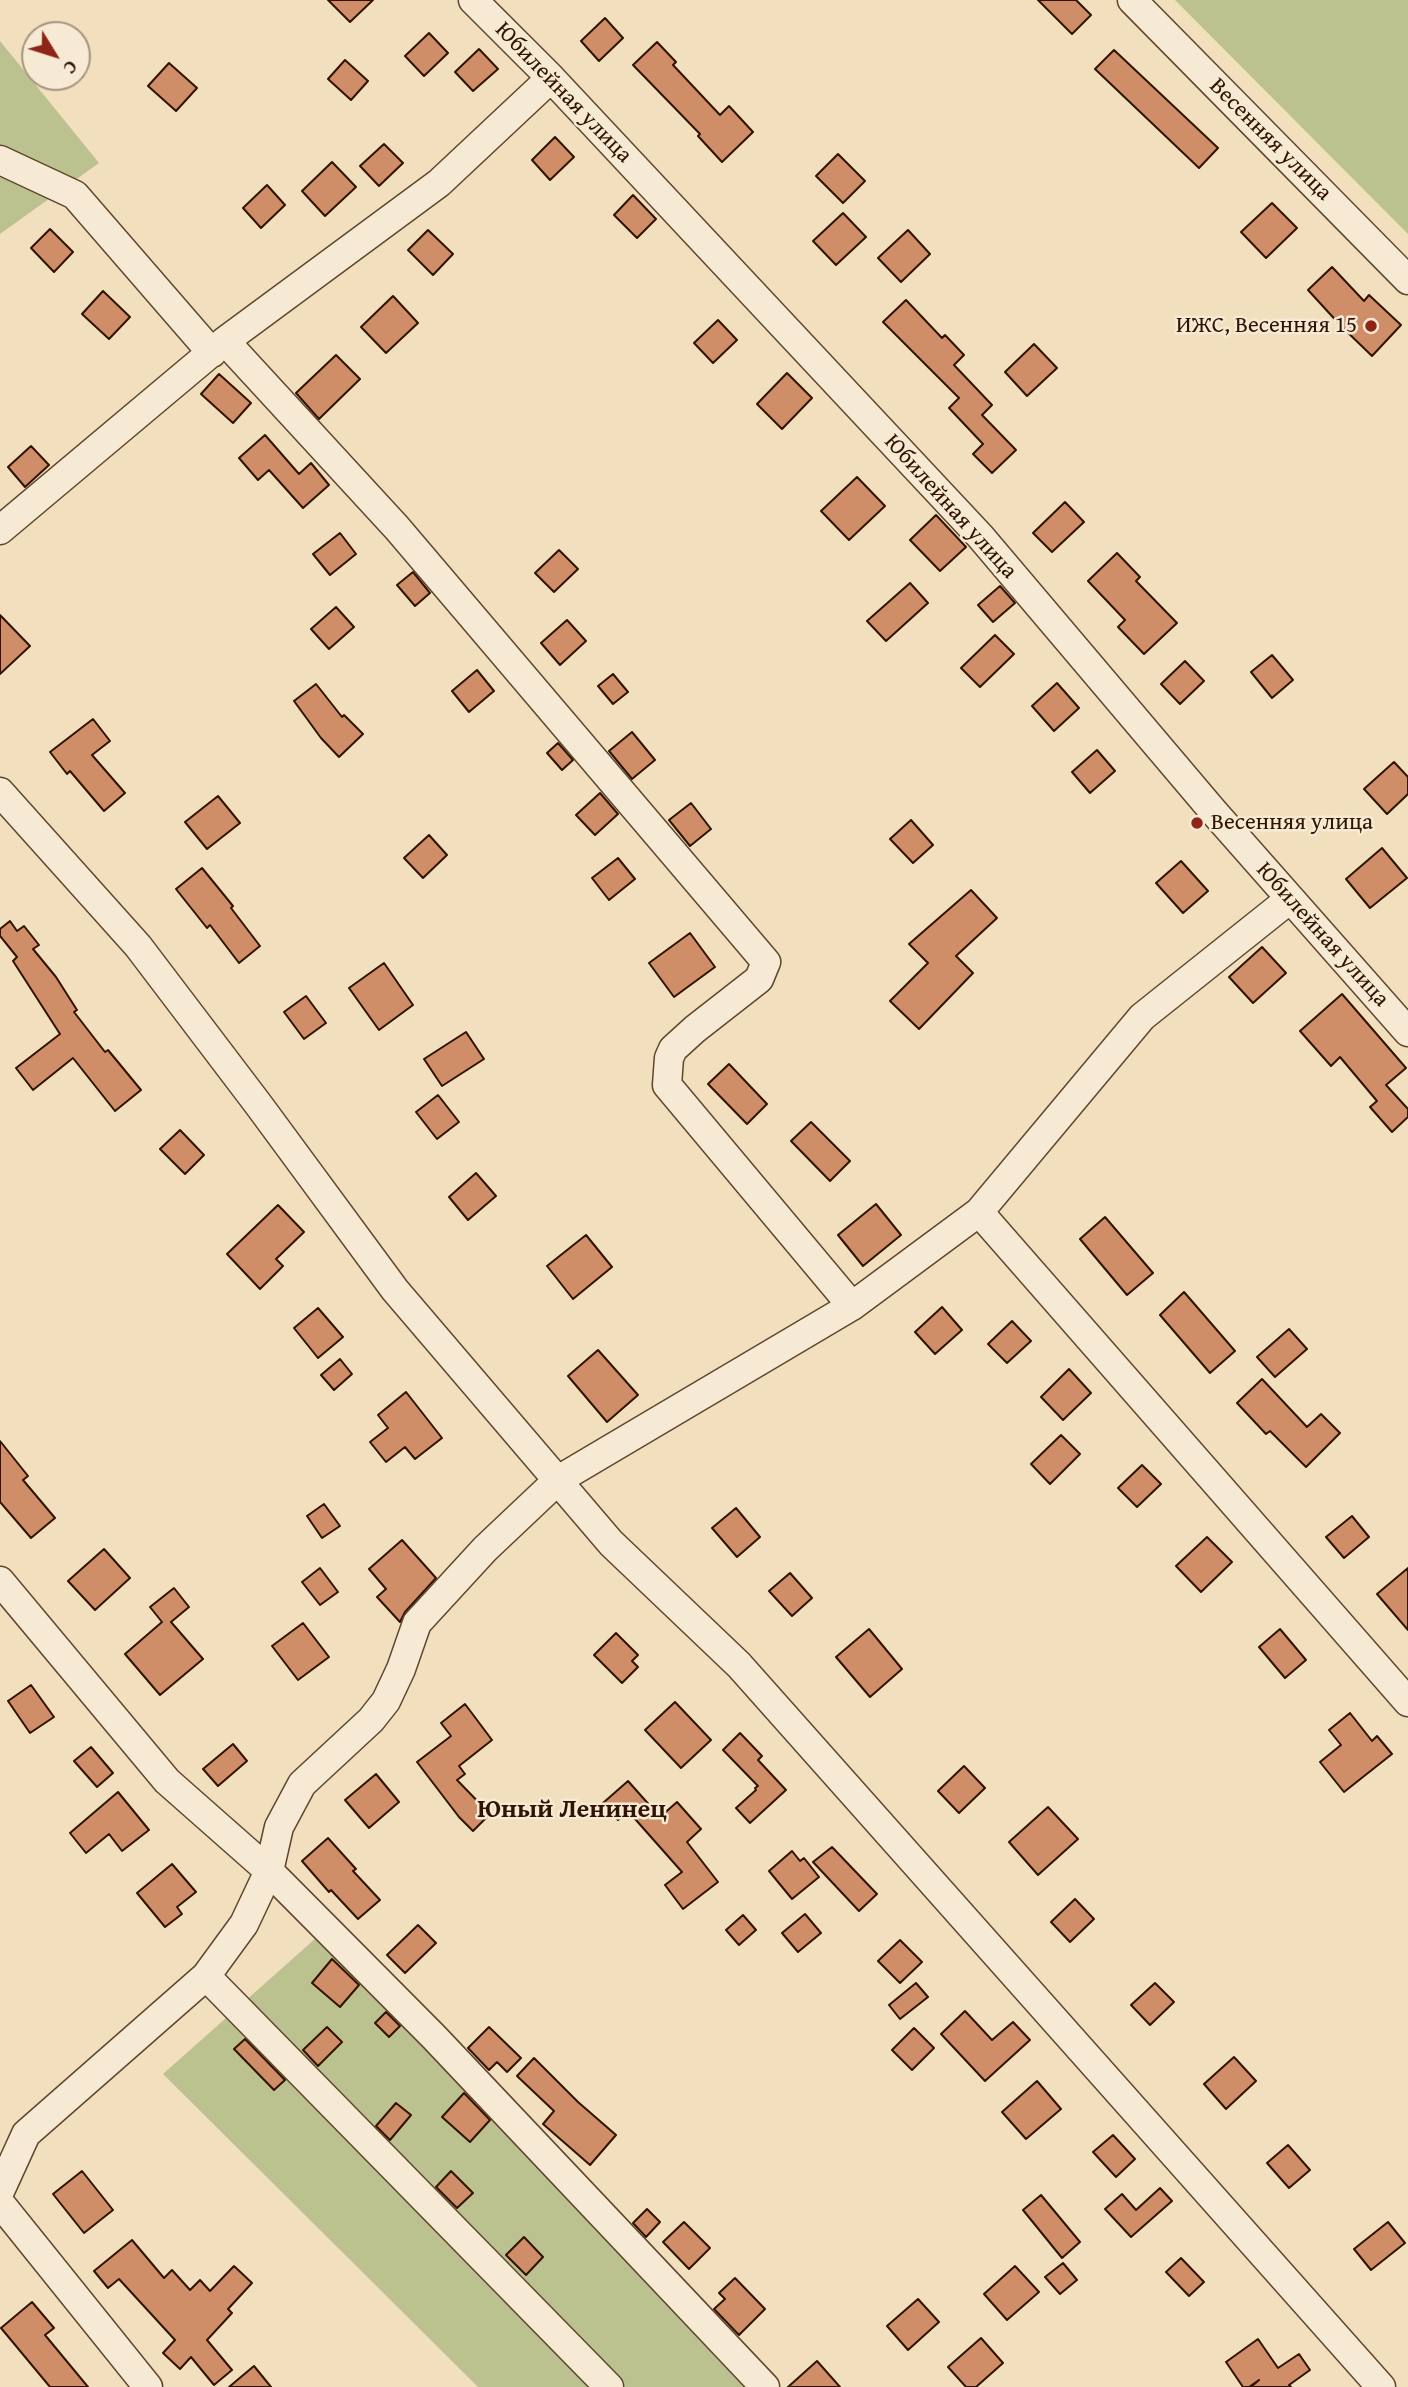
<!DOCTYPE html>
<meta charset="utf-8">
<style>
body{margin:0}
#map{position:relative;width:1408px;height:2387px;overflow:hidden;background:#f1dfbd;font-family:"Gentium Book Plus",serif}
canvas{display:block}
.north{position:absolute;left:21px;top:21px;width:70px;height:70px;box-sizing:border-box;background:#f6ead4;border:2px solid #a7947f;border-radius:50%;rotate:128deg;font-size:19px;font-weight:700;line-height:28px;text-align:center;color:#301300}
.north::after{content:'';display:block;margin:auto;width:24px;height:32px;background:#8f2418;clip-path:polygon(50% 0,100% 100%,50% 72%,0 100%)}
</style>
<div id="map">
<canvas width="1408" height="2387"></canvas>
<div class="north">С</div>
</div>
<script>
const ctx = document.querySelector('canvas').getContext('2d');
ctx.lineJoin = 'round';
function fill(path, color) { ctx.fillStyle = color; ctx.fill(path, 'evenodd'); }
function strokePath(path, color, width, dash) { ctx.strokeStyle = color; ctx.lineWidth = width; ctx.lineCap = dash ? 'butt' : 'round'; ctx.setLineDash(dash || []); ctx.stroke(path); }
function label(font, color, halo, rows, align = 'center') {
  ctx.font = font + ' "Gentium Book Plus",serif'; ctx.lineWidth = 5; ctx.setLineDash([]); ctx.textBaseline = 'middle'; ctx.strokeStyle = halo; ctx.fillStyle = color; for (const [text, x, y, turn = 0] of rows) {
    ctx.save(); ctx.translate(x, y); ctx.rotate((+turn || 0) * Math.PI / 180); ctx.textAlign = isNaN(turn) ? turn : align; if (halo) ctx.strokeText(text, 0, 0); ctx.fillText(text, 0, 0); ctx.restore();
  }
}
const green = new Path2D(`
 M 1175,0 L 1408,0 L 1408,234 Z
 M 0,41 L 99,163 L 0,234 Z
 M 316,1938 L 437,2054 L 746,2387 L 478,2387 L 163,2074 Z`);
const building = new Path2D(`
 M 328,0 L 373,0 L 350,22 Z
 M 1038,0 L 1076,0 L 1091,15 L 1072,34 Z
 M 605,18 L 623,38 L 599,61 L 581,41 Z
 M 429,33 L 448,53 L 424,76 L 405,56 Z
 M 657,42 L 676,62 L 673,65 L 720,115 L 729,106 L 753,132 L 722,162 L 698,136 L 700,134 L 633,65 Z
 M 479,49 L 498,69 L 473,91 L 455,72 Z
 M 1114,50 L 1218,148 L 1199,168 L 1095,69 Z
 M 345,60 L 368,81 L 351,100 L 328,79 Z
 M 169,63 L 197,88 L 176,111 L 148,86 Z
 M 555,137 L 574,157 L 550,180 L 532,160 Z
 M 384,144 L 403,163 L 379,186 L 360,166 Z
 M 838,154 L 865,181 L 843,203 L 816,176 Z
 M 332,162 L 356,187 L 325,216 L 302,191 Z
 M 267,185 L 285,205 L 261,228 L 243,208 Z
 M 633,195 L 656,219 L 637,238 L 614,215 Z
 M 1272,203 L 1297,228 L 1266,258 L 1241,232 Z
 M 843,213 L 866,237 L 836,265 L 813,241 Z
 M 50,229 L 73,252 L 54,272 L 31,248 Z
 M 428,230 L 453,254 L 433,275 L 408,250 Z
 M 908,230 L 930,254 L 901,282 L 878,258 Z
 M 1332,267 L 1364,301 L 1369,295 L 1401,325 L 1372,356 L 1341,326 L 1308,290 Z
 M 103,291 L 130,317 L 109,339 L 82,314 Z
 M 393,296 L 418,323 L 386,353 L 361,327 Z
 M 906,300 L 942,338 L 945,335 L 964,355 L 954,365 L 992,405 L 982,415 L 1016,450 L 992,473 L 973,454 L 983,444 L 949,408 L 959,398 L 883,322 Z
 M 718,320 L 737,340 L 713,363 L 694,343 Z
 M 1034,344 L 1057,368 L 1027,396 L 1005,372 Z
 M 336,355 L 360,379 L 319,419 L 296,393 Z
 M 787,373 L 812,398 L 782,429 L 757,404 Z
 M 219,374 L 251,403 L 233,423 L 201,394 Z
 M 265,435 L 299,474 L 311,463 L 329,485 L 303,508 L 269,470 L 258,480 L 239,458 Z
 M 31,446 L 49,465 L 25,487 L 8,467 Z
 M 857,477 L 885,506 L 849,540 L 821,511 Z
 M 1065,502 L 1084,522 L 1052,552 L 1033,533 Z
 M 936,515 L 966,547 L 940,571 L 910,540 Z
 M 340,533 L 356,554 L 330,575 L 313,554 Z
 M 559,550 L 578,569 L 554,592 L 535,573 Z
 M 1117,553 L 1140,577 L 1136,581 L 1177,623 L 1144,654 L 1118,627 L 1125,620 L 1088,581 Z
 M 413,572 L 430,593 L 415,606 L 397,585 Z
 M 910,583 L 928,603 L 886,641 L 867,621 Z
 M 1000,586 L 1015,603 L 993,622 L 978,605 Z
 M 336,607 L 354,627 L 329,649 L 311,629 Z
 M 0,615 L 30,646 L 0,674 Z
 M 567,620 L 586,641 L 560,665 L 541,643 Z
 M 995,635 L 1014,654 L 980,687 L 961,668 Z
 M 1272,655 L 1293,680 L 1272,698 L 1251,672 Z
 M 1185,661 L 1204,681 L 1180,704 L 1161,684 Z
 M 477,670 L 494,691 L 469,712 L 452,691 Z
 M 613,674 L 628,692 L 613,704 L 598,686 Z
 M 1057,683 L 1079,708 L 1054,731 L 1032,706 Z
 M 316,684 L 342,717 L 344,715 L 363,734 L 339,757 L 321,738 L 294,701 Z
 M 93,719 L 110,741 L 92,755 L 125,793 L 104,811 L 70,771 L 67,774 L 50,752 Z
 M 632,732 L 655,760 L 632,779 L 609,751 Z
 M 558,743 L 573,760 L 562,770 L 547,753 Z
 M 1097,750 L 1115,771 L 1090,793 L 1072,772 Z
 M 1394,762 L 1408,777 L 1408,794 L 1387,814 L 1364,789 Z
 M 600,793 L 618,814 L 595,835 L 576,815 Z
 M 218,796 L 240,823 L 207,849 L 185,822 Z
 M 691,803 L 711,829 L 690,846 L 669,820 Z
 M 911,820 L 933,845 L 913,863 L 890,839 Z
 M 429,835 L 447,855 L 423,878 L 404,858 Z
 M 1382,848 L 1407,878 L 1370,908 L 1346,879 Z
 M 618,858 L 635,879 L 609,900 L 592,878 Z
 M 1181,861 L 1208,891 L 1183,913 L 1156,883 Z
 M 202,868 L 233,906 L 231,908 L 260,946 L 239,963 L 210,925 L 207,928 L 176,889 Z
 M 971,890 L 997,918 L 956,956 L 973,973 L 919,1029 L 890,1001 L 928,963 L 909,944 Z
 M 10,921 L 17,931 L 24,926 L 39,945 L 33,949 L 56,977 L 77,1010 L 74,1012 L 105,1052 L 108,1050 L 141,1090 L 115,1111 L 73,1058 L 33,1090 L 16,1068 L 60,1034 L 13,961 L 17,957 L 0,936 L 0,929 Z
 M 690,933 L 715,967 L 674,997 L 649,963 Z
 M 1262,947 L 1286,973 L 1253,1003 L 1229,977 Z
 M 384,963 L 413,1005 L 379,1030 L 349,988 Z
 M 1342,994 L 1406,1068 L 1386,1085 L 1408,1109 L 1408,1117 L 1392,1132 L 1370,1107 L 1377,1101 L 1340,1057 L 1331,1066 L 1300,1031 Z
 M 306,996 L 326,1023 L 304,1039 L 284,1012 Z
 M 466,1032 L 484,1059 L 442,1086 L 424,1059 Z
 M 729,1064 L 767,1104 L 747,1124 L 708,1084 Z
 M 438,1095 L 459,1122 L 437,1139 L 416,1112 Z
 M 811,1122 L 850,1161 L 830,1181 L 791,1141 Z
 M 180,1130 L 204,1155 L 185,1174 L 160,1149 Z
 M 476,1173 L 496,1196 L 468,1220 L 449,1197 Z
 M 876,1204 L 901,1235 L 863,1266 L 838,1235 Z
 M 278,1205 L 304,1232 L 276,1259 L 283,1266 L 260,1289 L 227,1254 Z
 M 1105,1217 L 1153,1273 L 1127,1295 L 1080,1239 Z
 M 586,1235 L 612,1267 L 573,1299 L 547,1266 Z
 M 1184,1292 L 1235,1351 L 1210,1373 L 1160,1315 Z
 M 942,1307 L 962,1330 L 935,1354 L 915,1332 Z
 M 318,1308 L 343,1337 L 318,1358 L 294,1328 Z
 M 1012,1321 L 1031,1341 L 1007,1363 L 988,1344 Z
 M 1289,1329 L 1307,1349 L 1275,1377 L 1257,1357 Z
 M 598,1350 L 638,1395 L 607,1422 L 568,1376 Z
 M 340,1359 L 352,1374 L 334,1390 L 321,1375 Z
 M 1069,1369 L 1091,1393 L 1063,1420 L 1041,1397 Z
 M 1262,1379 L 1307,1427 L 1321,1414 L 1340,1433 L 1306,1467 L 1270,1431 L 1266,1434 L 1237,1403 Z
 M 406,1392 L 442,1438 L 415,1459 L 405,1447 L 386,1462 L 370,1442 L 388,1428 L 378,1415 Z
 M 1061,1435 L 1080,1454 L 1050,1484 L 1031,1464 Z
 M 0,1441 L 28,1476 L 23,1480 L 55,1518 L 31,1538 L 0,1502 Z
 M 1142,1465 L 1161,1484 L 1137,1507 L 1118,1488 Z
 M 324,1504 L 340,1526 L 322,1538 L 307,1516 Z
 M 736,1508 L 760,1537 L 737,1557 L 712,1528 Z
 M 1352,1516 L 1369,1537 L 1344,1558 L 1326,1537 Z
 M 1207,1537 L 1232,1562 L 1201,1592 L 1176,1566 Z
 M 402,1540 L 436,1578 L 405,1612 L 400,1622 L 377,1597 L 386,1589 L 369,1569 Z
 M 104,1549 L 130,1578 L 95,1610 L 68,1581 Z
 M 320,1568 L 338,1592 L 320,1605 L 302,1582 Z
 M 1408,1568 L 1408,1630 L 1377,1594 Z
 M 790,1573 L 812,1598 L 792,1616 L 769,1591 Z
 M 174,1588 L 189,1607 L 171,1622 L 203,1659 L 160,1695 L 125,1654 L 162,1622 L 150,1607 Z
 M 303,1623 L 329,1657 L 298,1680 L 272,1646 Z
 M 869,1629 L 902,1669 L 870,1697 L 836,1657 Z
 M 1280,1629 L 1306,1660 L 1285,1678 L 1259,1647 Z
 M 616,1633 L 638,1655 L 632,1661 L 638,1667 L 622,1683 L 594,1655 Z
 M 31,1685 L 54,1717 L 30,1733 L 8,1701 Z
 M 675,1702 L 711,1740 L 681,1768 L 645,1730 Z
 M 465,1704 L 492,1740 L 459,1766 L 465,1774 L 457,1780 L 490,1814 L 473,1831 L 459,1817 L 417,1762 L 451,1736 L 441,1723 Z
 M 1350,1713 L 1372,1741 L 1377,1736 L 1392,1754 L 1344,1792 L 1320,1762 L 1341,1745 L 1329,1730 Z
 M 740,1733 L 762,1756 L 758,1760 L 786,1790 L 750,1823 L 736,1808 L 756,1790 L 755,1788 L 758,1786 L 723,1750 Z
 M 233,1744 L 247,1761 L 218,1786 L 203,1769 Z
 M 91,1747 L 113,1773 L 97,1787 L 74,1761 Z
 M 964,1766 L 985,1788 L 959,1813 L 938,1791 Z
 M 376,1774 L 399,1802 L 369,1828 L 345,1800 Z
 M 628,1781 L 660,1817 L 677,1802 L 701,1829 L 687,1842 L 718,1882 L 683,1909 L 665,1885 L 682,1872 L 628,1811 L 618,1820 L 603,1803 Z
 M 118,1792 L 149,1830 L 122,1851 L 109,1834 L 86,1853 L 70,1833 Z
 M 1048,1807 L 1078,1839 L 1038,1875 L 1009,1842 Z
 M 328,1838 L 356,1869 L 353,1871 L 380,1900 L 358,1919 L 331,1890 L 329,1892 L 302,1861 Z
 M 832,1847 L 877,1894 L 859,1911 L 813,1862 Z
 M 792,1851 L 800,1861 L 804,1858 L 819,1877 L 792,1899 L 769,1871 Z
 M 172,1864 L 196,1892 L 177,1907 L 182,1914 L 165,1927 L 137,1893 Z
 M 1075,1899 L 1094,1919 L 1070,1942 L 1051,1922 Z
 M 805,1914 L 821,1933 L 798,1952 L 782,1933 Z
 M 743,1915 L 756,1930 L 739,1945 L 726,1930 Z
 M 418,1925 L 436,1943 L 405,1973 L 387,1955 Z
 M 900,1940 L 922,1962 L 900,1983 L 878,1961 Z
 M 332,1959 L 359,1985 L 340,2007 L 312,1983 Z
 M 916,1983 L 928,1997 L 900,2019 L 889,2005 Z
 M 1155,1983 L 1174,2002 L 1150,2025 L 1131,2005 Z
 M 965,2011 L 992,2040 L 1013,2022 L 1030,2040 L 985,2081 L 941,2034 Z
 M 386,2012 L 400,2026 L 389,2037 L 375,2023 Z
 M 327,2027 L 342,2042 L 318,2066 L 303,2050 Z
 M 489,2027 L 521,2058 L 507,2072 L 497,2062 L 489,2070 L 468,2048 Z
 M 914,2028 L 934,2048 L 912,2070 L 892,2050 Z
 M 245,2039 L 285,2080 L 274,2090 L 234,2049 Z
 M 1234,2057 L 1256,2081 L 1226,2109 L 1204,2084 Z
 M 534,2058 L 578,2102 L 616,2135 L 590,2165 L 543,2124 L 554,2111 L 517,2076 Z
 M 1037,2081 L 1061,2109 L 1026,2139 L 1002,2112 Z
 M 464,2093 L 490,2120 L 470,2142 L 442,2117 Z
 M 396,2103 L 411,2115 L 390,2140 L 376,2126 Z
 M 1113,2135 L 1135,2159 L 1116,2177 L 1093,2152 Z
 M 1288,2145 L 1310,2170 L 1289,2188 L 1267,2163 Z
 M 82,2171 L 113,2210 L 84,2233 L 53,2194 Z
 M 451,2171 L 473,2193 L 457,2208 L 436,2187 Z
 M 1160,2188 L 1172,2201 L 1131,2237 L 1105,2209 L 1122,2194 L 1136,2210 Z
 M 1041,2195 L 1080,2242 L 1062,2258 L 1023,2210 Z
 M 647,2209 L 660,2222 L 646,2237 L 633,2223 Z
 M 684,2222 L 710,2248 L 689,2269 L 663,2242 Z
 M 1388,2222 L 1405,2243 L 1371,2270 L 1354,2249 Z
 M 524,2237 L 543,2257 L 526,2275 L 506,2255 Z
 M 132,2240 L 164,2278 L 172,2270 L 190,2290 L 200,2280 L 210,2291 L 234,2266 L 252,2283 L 228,2309 L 232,2313 L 207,2340 L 232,2370 L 214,2385 L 191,2357 L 180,2369 L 163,2353 L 175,2340 L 119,2279 L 108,2288 L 94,2271 Z
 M 1181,2258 L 1204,2282 L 1189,2296 L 1166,2272 Z
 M 1063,2263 L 1077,2280 L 1060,2294 L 1045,2277 Z
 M 1015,2266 L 1039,2292 L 1007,2320 L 984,2294 Z
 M 735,2278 L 765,2309 L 739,2335 L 714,2309 L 725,2299 L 719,2293 Z
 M 918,2299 L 939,2322 L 908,2350 L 887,2326 Z
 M 32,2302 L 54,2328 L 45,2335 L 88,2387 L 50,2387 L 1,2328 Z
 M 981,2338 L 1003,2363 L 976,2387 L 966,2387 L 948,2367 Z
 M 1258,2339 L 1278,2368 L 1299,2354 L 1310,2370 L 1289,2385 L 1291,2387 L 1251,2387 L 1259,2380 L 1249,2387 L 1243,2387 L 1226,2362 Z
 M 817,2361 L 840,2387 L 788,2387 Z
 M 254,2366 L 271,2387 L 229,2387 Z`);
const minor = new Path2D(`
 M 473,0 L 551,78 L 980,536 L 1213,811 L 1408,1032
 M 1132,0 L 1408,280
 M 0,160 L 75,195 L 212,353
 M 225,341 L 397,528 L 766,962 L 759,979 L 695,1029 L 673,1049 L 669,1058 L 667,1085 L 852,1306
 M 0,530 L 225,341 L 439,183 L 551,78
 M 0,792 L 138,946 L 258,1104 L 395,1290 L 611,1543 L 739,1665 L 1381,2387
 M 979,1212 L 1408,1702
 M 0,1581 L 167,1781 L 269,1871 L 434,2037 L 765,2387
 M 206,1976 L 609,2387
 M 0,2191 L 26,2134 L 206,1976 L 244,1924 L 269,1871 L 279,1827 L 302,1784 L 371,1720 L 386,1701 L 401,1669 L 417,1623 L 485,1549 L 558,1480 L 852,1306 L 979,1212 L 1142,1017 L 1290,899
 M 0,2203 L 148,2387`);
const markers = [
 [1371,326,7,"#8f2418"],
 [1197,823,7,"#8f2418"]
];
const streetNames = [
 ["Юбилейная улица",563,93,46],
 ["Весенняя улица",1270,140,45],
 ["Юбилейная улица",950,507,48],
 ["Юбилейная улица",1322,935,48]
];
const poiNames = [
 ["ИЖС, Весенняя 15",1357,326],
 ["Весенняя улица",1211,823,"left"]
];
const quarterNames = [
 ["Юный Ленинец",572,1810]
];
fill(green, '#bbc290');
fill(building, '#cf8e68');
strokePath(building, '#301300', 2);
strokePath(minor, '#60462f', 31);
strokePath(minor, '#f6ead4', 28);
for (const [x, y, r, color] of markers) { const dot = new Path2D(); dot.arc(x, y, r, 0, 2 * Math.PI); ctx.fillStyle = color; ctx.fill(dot); strokePath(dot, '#f6ead4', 2.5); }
label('23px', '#301300', '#f6ead4', streetNames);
label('23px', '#301300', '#f6ead4', poiNames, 'right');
label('bold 26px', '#301300', '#f6ead4', quarterNames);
</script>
